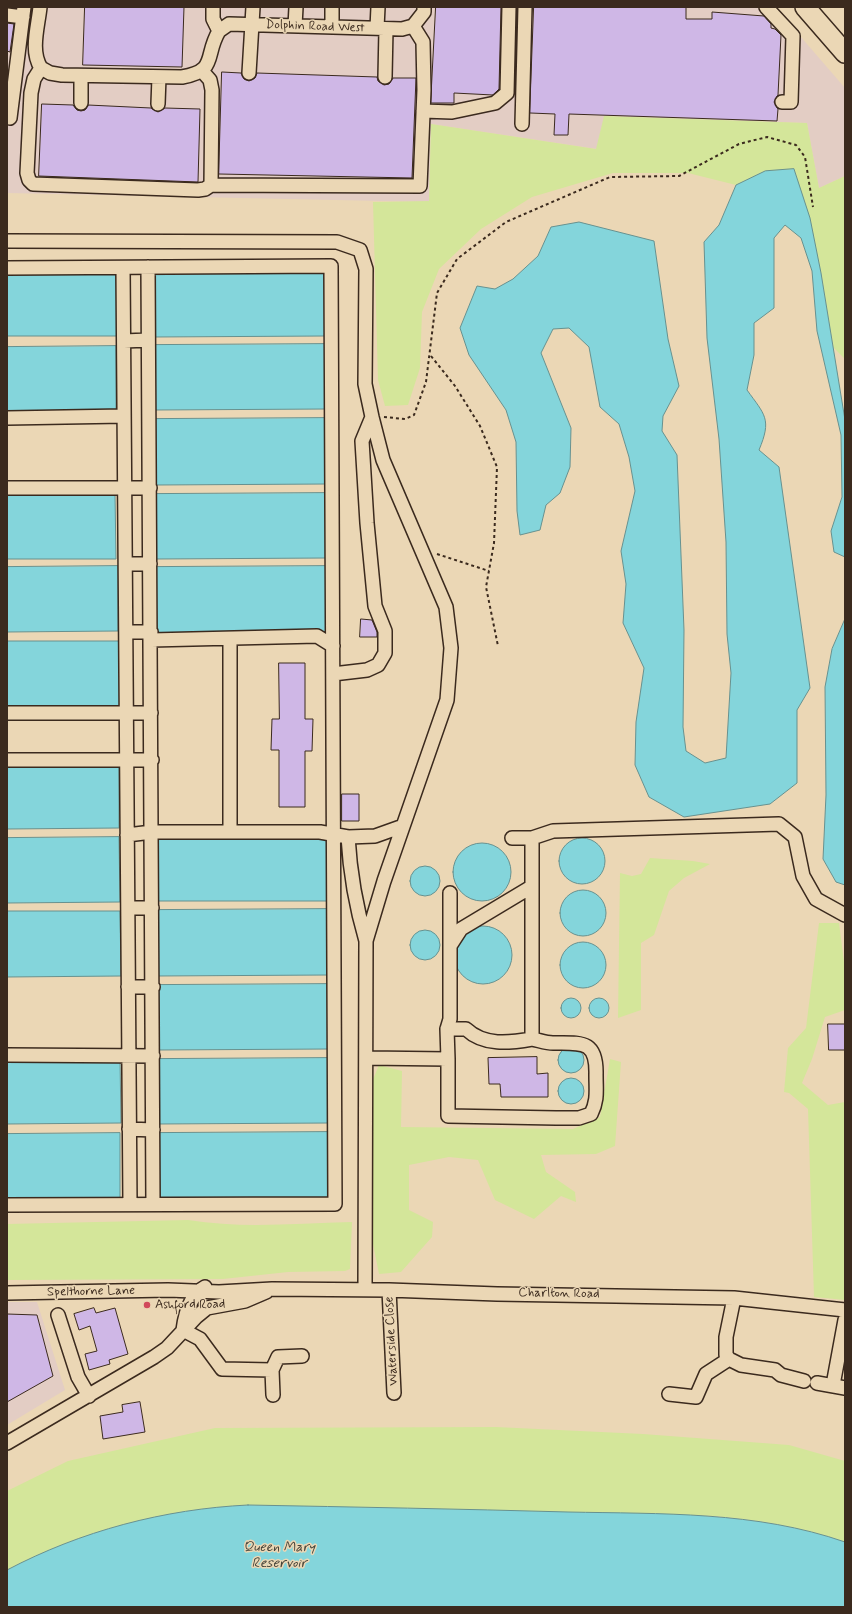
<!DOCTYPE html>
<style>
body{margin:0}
#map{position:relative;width:852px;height:1614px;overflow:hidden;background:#ebd7b5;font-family:Mynerve,sans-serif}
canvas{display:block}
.frame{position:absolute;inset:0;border:8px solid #3b2a1e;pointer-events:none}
</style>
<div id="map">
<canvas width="852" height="1614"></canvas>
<div class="frame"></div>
</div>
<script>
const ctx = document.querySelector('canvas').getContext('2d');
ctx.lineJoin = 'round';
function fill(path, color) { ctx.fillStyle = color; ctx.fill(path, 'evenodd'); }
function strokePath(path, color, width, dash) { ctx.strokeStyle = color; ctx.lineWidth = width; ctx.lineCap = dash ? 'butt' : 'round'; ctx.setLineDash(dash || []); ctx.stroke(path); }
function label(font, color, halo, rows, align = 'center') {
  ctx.font = font + ' Mynerve,sans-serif'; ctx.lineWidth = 3; ctx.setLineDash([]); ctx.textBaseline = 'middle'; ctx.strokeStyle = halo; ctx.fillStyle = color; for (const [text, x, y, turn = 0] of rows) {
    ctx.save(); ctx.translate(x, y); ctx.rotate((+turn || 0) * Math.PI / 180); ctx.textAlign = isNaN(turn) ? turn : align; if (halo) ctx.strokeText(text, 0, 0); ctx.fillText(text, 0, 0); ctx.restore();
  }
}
const built = new Path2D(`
 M 7,7 L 775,7 L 845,88 L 845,176 L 819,188 L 807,123 L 605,116 L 597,149 L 431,124 L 429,202 L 7,193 Z
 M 7,1302 L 37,1302 L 65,1390 L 7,1425 Z`);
const green = new Path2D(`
 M 604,116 L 807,123 L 819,188 L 845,176 L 845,359 L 833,347 L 821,273 L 765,171 L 736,185 L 688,173 L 613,173 L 532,197 L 481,229 L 439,269 L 422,312 L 420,368 L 408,405 L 385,406 L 378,380 L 373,202 L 429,201 L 431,124 L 596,149 Z
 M 650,858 L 693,861 L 710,864 L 684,878 L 669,891 L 654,935 L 641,943 L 641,1010 L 618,1018 L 620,873 L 632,876 L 641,874 Z
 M 819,923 L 839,923 L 845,970 L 845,1010 L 825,1017 L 812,1059 L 802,1083 L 828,1105 L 845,1102 L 845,1300 L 814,1297 L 808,1109 L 789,1093 L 784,1092 L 788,1048 L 806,1028 Z
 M 610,1059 L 621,1062 L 615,1146 L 596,1154 L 541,1155 L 546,1172 L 575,1192 L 576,1202 L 561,1196 L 534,1219 L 495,1200 L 478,1160 L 449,1157 L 409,1165 L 409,1210 L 433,1222 L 432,1237 L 401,1272 L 379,1274 L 372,1239 L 370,1087 L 379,1065 L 402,1071 L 401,1127 L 573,1129 L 600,1117 Z
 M 188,1220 C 243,1229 297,1223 352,1222 L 350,1269 L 345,1271 L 288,1272 L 223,1279 L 7,1280 L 7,1224 Z
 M 496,1427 L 643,1434 L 789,1445 L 845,1461 L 845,1542 C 802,1527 759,1520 714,1516 L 248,1505 C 164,1509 81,1531 7,1570 L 7,1491 L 68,1461 L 215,1428 Z`);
const water = new Path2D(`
 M 794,169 L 810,218 L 821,273 L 845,420 L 845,557 L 834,552 L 831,531 L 842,497 L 841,435 L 817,331 L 812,271 L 801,238 L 785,225 L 774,238 L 774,308 L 754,323 L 754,355 L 747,390 C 765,415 772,419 759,450 L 779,467 L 810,688 L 797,710 L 797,783 L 770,804 L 684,817 L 649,797 L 635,765 L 636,722 L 644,668 L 623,623 L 626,584 L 621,551 L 635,491 L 629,457 L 619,424 L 600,407 L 589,347 L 569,328 L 553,329 L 541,353 L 571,428 L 570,467 L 560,493 L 546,505 L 540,530 L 520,535 L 517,511 L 516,442 L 506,410 L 469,355 L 460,328 L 477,286 L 495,289 L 513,279 L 538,256 L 551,227 L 579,222 L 654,241 L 668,339 L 679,386 L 663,416 L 662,431 L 677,455 L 684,630 L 683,727 L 686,751 L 705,763 L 726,758 L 731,673 L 727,634 L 726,542 L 719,439 L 707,338 L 704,242 L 719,225 L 736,185 L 765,171 Z
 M 118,270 L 118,336 L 7,336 L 7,271 Z
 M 325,271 L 325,336 L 154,337 L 153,272 Z
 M 326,344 L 327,409 L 155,410 L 155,345 Z
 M 116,346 L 116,411 L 7,412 L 7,347 Z
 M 327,418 L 327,484 L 156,485 L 155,419 Z
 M 327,493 L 327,558 L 155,559 L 155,494 Z
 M 7,494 L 115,494 L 116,559 L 7,559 Z
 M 118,566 L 118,631 L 7,632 L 7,567 Z
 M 328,566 L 328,632 L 156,633 L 156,567 Z
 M 845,619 L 845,885 L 836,882 L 823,859 L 826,795 L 825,687 L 832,649 Z
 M 7,641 L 121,641 L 121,706 L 7,707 Z
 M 119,763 L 119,828 L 7,829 L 7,764 Z
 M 329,835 L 330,901 L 158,901 L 158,836 Z
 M 119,837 L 120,902 L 7,903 L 7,838 Z
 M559 861a23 23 0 1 1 46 0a23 23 0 1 1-46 0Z
 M453 872a29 29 0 1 1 58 0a29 29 0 1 1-58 0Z
 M410 881a15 15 0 1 1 30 0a15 15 0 1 1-30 0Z
 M560 913a23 23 0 1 1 46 0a23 23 0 1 1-46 0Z
 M 328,909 L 329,975 L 157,976 L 157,910 Z
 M 7,911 L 120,911 L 121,976 L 7,977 Z
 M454 955a29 29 0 1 1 58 0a29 29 0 1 1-58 0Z
 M410 945a15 15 0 1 1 30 0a15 15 0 1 1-30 0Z
 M560 965a23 23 0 1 1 46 0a23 23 0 1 1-46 0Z
 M 329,984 L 329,1049 L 158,1050 L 157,985 Z
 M589 1008a10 10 0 1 1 20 0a10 10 0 1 1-20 0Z
 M561 1008a10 10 0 1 1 20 0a10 10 0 1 1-20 0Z
 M558 1060a13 13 0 1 1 26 0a13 13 0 1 1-26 0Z
 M 120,1058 L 121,1123 L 7,1124 L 7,1059 Z
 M 328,1058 L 329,1123 L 157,1124 L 157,1059 Z
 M558 1091a13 13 0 1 1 26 0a13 13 0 1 1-26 0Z
 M 328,1132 L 329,1198 L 157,1199 L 157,1133 Z
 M 120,1133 L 120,1198 L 7,1199 L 7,1134 Z
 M 248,1505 C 354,1507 461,1509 568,1512 C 661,1514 756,1511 845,1542 L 845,1607 L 7,1607 L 7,1570 C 81,1531 164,1509 248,1505 Z`);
const building = new Path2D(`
 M 85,7 L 184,7 L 182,67 L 83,65 Z
 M 436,7 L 501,7 L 499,89 L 493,95 L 454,93 L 454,103 L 431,103 Z
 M 534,7 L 686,7 L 686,19 L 712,19 L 712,12 L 764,16 L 771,24 L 771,28 L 775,29 L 781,35 L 778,95 L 774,102 L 778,109 L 777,121 L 569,114 L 568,135 L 554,135 L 555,114 L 530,113 Z
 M 7,23 L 14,24 L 10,52 L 7,51 Z
 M 222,72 L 241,73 L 244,79 L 249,81 L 255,78 L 257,73 L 377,77 L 378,81 L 384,85 L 389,84 L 393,78 L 416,78 L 412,178 L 219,174 Z
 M 42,104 L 73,105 L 77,110 L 81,111 L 85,110 L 88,105 L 151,108 L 158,112 L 165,108 L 200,109 L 198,182 L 39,176 Z
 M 361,619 L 372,620 L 377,632 L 377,637 L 360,637 Z
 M 279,663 L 305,663 L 305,719 L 313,719 L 312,751 L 305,751 L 305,807 L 279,807 L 279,750 L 271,750 L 272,719 L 279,719 Z
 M 342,794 L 359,794 L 359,821 L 342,821 Z
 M 828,1024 L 845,1024 L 845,1050 L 829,1050 Z
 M 537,1057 L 537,1074 L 548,1073 L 548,1097 L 501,1097 L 500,1084 L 489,1084 L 488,1058 Z
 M 94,1308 L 96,1313 L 115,1308 L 128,1354 L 109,1360 L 110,1364 L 89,1370 L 85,1354 L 97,1351 L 90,1326 L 79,1330 L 74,1314 Z
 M 7,1314 L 37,1315 L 53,1376 L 7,1402 Z
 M 140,1402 L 145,1432 L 103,1439 L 100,1416 L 123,1412 L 122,1405 Z`);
const path = new Path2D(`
 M 431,356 L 455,386 L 480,426 L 497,467 L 494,543 L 486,587 L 498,646
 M 384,417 L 405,419 L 414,415 L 426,382 L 437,293 L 457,259 L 506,222 L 610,177 L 679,176 L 739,144 L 767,137 L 796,145 L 805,157 L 813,207
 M 437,554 L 489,571`);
const minor = new Path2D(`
 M 40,7 C 38,27 30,51 41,68
 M 766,7 L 793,36 L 791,102 L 782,102
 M 7,15 L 23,17
 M 295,26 L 296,7
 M 413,26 L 424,12 L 424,7
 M 332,27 L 332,7
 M 377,28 L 378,7
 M 219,31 L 229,24 L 402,29 L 413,26
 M 41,68 L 34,79 L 31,93 L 27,173 L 29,180 L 33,184 L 198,190 L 205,189 L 211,185
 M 41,68 L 50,73 L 62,75 L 182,77 C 218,71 204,56 219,31 L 213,19 L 213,7
 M 202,71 L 210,80 L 212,90 L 211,185 L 420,186 L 424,90 L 423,42 L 413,26
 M 249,73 L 253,7
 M 385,77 L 386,29
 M 81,103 L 81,76
 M 158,104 L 159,77
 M 423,111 L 452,112 L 495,103 L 507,93 L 509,7
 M 7,117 L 10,118 L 24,7
 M 522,124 L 525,7
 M 7,241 L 337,242 L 360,250 L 366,269 L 365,384 L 372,417 L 383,460 L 446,607 L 451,648 L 447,700 L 384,881 L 366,941 L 365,1290
 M 148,267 L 153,1204
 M 7,268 L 331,266 L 335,1204 L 7,1205
 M 123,268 L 130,1204
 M 124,341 L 148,340
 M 7,418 L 124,416
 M 7,488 L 150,488
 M 126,564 L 150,564
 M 126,632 L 151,632
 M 230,639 L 230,832
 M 151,640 L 317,636 L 333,646
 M 333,674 L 367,670 L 378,665 L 385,653 L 385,631 L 375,606 L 367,523 L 362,441 L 372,417
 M 7,713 L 151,713
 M 7,760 L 152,760
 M 127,835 L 152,832 L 320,832 L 348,837 L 375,836 L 403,826
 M 348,837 C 350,872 356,907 366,941
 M 512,838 L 532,838
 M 128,908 L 152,908
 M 450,946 L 461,929 L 531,887
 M 128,987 L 153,987
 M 447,1029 L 450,1019 L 450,893
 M 7,1055 L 153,1056
 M 367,1058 L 448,1059 L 448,1116 L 556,1118 L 579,1118 L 591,1114 C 598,1100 596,1091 596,1075 C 597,1040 582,1043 553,1043 C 546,1043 538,1040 532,1039
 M 448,1059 L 447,1029 L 466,1029 C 484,1046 509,1043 532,1039 L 532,838 L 553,831 L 779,824 L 795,837 L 803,876 L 816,899 L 845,915
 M 129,1129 L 153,1130
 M 389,1290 L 394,1393
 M 7,1293 L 168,1290 L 219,1292 L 272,1289 L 389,1290 L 497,1294 L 734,1298 L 845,1310
 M 734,1298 L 726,1337 L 726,1355 L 729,1359 L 741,1365 L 775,1370 L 781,1375 L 804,1381
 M 58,1315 L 78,1377 L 89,1396
 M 183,1330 L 200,1339 L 222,1369 L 272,1370 L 278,1357 L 302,1356
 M 183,1330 C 185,1314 190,1295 205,1287
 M 272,1370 L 273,1395
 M 817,1383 L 845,1388
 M 833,1385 L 845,1320
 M 669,1394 L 696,1397 L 706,1374 L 729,1359
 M 7,1443 L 154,1357 L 167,1348 L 196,1317 L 207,1308 L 245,1301 L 266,1292`);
const highway = new Path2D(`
 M 805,7 L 845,53`);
const markers = [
 [147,1305,4,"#d1495b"]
];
const streetNames = [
 ["Dolphin Road West",315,27,2],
 ["Spelthorne Lane",91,1292,-1],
 ["Charlton Road",559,1294,1],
 ["Waterside Close",392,1341,-93]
];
const poiNames = [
 ["Ashford Road",155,1305]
];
const waterNames = [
 ["Queen Mary",279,1548],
 ["Reservoir",279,1564]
];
fill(built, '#e3cdc4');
fill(green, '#d4e69a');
fill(water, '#84d5db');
strokePath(water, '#67918f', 1);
fill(building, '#cfb7e6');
strokePath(building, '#3b2a1e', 1);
strokePath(minor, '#3b2a1e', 16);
strokePath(highway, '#3b2a1e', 22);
strokePath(path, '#3b2a1e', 2, [3, 3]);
strokePath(minor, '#ebd7b5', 13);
strokePath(highway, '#ebd7b5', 19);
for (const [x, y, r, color] of markers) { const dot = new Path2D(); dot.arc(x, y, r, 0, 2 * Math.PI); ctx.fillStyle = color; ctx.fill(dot); strokePath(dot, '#ebd7b5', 1.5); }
label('13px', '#3b2a1e', '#ebd7b5', streetNames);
label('13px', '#3b2a1e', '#ebd7b5', poiNames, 'left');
label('italic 14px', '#46443a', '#ebd7b5', waterNames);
</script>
